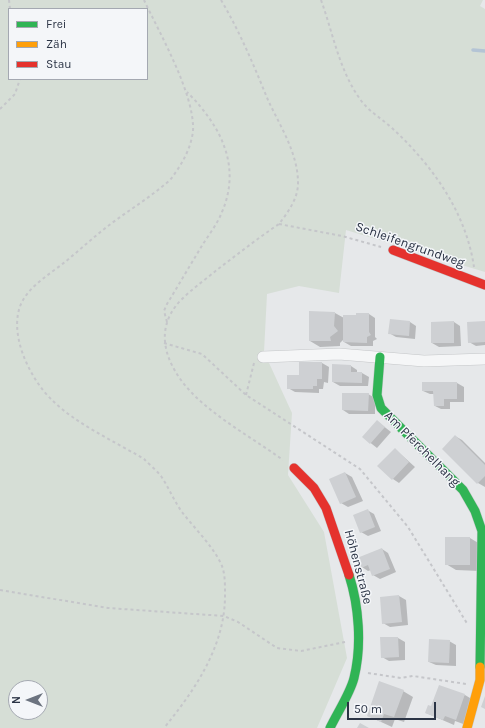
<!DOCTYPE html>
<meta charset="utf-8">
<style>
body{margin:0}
#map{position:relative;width:485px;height:728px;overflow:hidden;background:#e6e8ea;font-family:Karla,sans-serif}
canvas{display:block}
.legend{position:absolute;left:8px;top:8px;width:140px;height:72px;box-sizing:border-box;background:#f4f6f9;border:1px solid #a4a8b1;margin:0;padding:5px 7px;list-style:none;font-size:12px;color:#2b3445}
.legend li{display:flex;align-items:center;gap:8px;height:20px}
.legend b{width:20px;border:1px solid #a4a8b1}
.north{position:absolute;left:8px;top:680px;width:40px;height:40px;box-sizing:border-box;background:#f4f6f9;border:1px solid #a4a8b1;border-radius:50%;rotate:270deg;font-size:11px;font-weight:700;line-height:16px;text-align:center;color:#2b3445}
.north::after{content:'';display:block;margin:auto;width:14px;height:18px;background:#6c737f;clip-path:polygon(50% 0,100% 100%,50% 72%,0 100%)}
.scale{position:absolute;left:347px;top:702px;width:89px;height:18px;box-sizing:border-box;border:2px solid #2b3445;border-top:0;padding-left:5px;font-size:12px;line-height:14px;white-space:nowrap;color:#2b3445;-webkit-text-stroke:3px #f4f6f9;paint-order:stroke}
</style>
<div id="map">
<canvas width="485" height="728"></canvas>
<ul class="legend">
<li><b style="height:5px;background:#30b455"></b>Frei</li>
<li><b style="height:5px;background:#ff9f0a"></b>Zäh</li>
<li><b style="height:5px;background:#e5322d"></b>Stau</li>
</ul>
<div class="north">N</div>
<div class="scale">50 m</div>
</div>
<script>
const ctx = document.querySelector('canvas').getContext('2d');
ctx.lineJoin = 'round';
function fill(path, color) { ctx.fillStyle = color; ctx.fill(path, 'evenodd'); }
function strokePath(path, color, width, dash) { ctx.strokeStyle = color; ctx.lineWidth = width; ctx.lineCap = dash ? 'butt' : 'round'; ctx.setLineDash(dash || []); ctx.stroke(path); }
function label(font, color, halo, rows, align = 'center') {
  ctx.font = font + ' Karla,sans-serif'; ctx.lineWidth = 3; ctx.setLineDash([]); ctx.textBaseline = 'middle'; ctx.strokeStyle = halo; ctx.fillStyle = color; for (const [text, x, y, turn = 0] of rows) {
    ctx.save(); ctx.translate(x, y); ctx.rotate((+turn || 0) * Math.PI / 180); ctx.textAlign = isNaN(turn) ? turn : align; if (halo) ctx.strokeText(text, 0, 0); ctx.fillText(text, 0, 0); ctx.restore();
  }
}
const green = new Path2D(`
 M 0,0 L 483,0 L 480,6 L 485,9 L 485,272 L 346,230 L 339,293 L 299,286 L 267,294 L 264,352 L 292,413 L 288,475 L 324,532 L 347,658 L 317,728 L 0,728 ZM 9,9 L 147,9 L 147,79 L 9,79 ZM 16,688 L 40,688 L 40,712 L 16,712 Z`);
const shadow = new Path2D(`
 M 335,313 L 344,318 L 369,314 L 375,318 L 375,337 L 377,339 L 373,341 L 373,346 L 351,346 L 344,342 L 344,339 L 340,343 L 340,346 L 320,347 L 310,341 Z
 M 410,322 L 416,326 L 415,339 L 396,337 L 389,333 Z
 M 454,322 L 460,326 L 461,346 L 439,347 L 432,343 Z
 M 485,322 L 485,345 L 476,346 L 469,342 Z
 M 322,363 L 329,367 L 328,383 L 324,382 L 323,389 L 319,389 L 319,393 L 295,392 L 288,388 L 300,376 Z
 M 351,366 L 357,370 L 357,373 L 362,373 L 369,377 L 368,386 L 340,386 L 333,382 Z
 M 457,383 L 464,387 L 464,402 L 450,402 L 450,409 L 441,409 L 435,406 L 434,394 L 430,394 L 423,391 Z
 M 368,394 L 375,398 L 375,414 L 349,414 L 343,410 Z
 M 377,421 L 391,432 L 377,448 L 363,437 Z
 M 455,436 L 462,440 L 485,463 L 485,487 L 478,483 Z
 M 395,449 L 415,467 L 399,483 L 393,479 Z
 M 345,473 L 352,477 L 363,501 L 348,507 L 341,503 L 331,479 Z
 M 367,510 L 374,514 L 381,531 L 368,536 L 361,532 Z
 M 470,538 L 480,544 L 480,571 L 456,570 L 446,564 Z
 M 382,549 L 388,553 L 396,572 L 380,579 L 373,575 L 371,570 L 368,571 L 362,567 Z
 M 399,596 L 406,600 L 408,625 L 390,627 L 383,623 L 381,598 Z
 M 398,638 L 405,642 L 405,660 L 389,661 L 382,657 Z
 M 449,641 L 456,645 L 456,666 L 436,665 L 429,662 Z
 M 403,691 L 413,697 L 404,722 L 395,719 L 392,727 L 368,716 Z
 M 465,695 L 475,701 L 466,725 L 455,721 L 454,725 L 426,713 L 432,707 Z`);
const stream = new Path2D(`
 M 473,50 L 485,51`);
const building = new Path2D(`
 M 309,311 L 335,312 L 334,326 L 338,331 L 330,337 L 331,341 L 309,341 Z
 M 356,313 L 369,313 L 369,332 L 371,335 L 367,337 L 367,343 L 343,342 L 343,315 L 356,315 Z
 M 390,319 L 410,321 L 409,336 L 388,334 Z
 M 454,321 L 454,343 L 431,343 L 431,322 Z
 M 485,321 L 485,342 L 468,343 L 467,322 Z
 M 299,362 L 322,362 L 322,379 L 317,379 L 317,386 L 313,386 L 313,389 L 287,389 L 287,375 L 299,375 Z
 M 332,364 L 351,365 L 351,372 L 362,372 L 362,383 L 332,382 Z
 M 422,382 L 457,382 L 457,399 L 444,399 L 444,406 L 434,406 L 433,391 L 422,391 Z
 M 342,393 L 369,393 L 368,411 L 342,410 Z
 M 377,420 L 385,427 L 370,444 L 362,437 Z
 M 455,435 L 485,465 L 485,476 L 477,484 L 442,449 Z
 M 395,448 L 409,462 L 392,480 L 377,466 Z
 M 345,472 L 356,497 L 340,504 L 329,479 Z
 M 368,509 L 375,527 L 360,533 L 353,515 Z
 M 445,537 L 470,537 L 470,565 L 445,565 Z
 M 382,548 L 390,569 L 372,576 L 368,565 L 361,568 L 357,558 Z
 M 399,595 L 402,622 L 382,624 L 380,597 Z
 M 380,637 L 398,637 L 399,657 L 381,658 Z
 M 429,639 L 450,640 L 449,663 L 428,662 Z
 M 379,681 L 404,690 L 394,717 L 384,714 L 381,722 L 367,716 Z
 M 439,685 L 465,694 L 456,720 L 445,716 L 443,720 L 425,713 L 428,705 L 431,706 Z
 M 485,696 L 485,709 L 481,707 Z
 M 360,723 L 369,728 L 357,728 Z`);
const path = new Path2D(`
 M 9,0 L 10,9
 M 144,0 C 160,34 195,95 193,131 C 191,149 181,166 170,180 C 153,195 134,207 116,220 C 98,233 82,248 65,262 C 50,274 29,286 21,304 C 8,334 30,379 52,400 C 76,424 114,441 144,459 C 149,464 156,470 161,476 C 169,488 174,501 182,512 C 195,529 214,547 222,566 C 225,574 225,584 225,593 C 226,645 195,690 164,728
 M 221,0 C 240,32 254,66 268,100 C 280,126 298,153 298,183 C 298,199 288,212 279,224 C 258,238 238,254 218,269 C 206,279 192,289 181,300 C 146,336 174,380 206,406 C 230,426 258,442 283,460
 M 321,0 C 333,33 339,70 360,99 C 368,111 381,118 392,128 C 432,165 466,212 474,267
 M 0,109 L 15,94 L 20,79
 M 279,224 L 342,236 L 381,247
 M 167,322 L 164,311 L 167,304 C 178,286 189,267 200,249 C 207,237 217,225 222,212 C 242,165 220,125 187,92
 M 164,343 L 202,354 L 246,395 L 360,469 L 408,527 L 468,625
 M 246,395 L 254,363
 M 0,590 L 108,608 L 224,616 L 238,622 L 277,648 L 301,651 L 345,642
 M 368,673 L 401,678 L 413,676 L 466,684`);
const street = new Path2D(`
 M 263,357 L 339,354 L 424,361 L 485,359`);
const fast = new Path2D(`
 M 380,357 L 377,395 L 381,408 L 463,490 L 475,511 L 482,531 L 480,667
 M 330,728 C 337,713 350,694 354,678 C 362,646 359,606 349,575`);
const slow = new Path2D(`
 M 467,728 L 480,680 L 480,667`);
const jam = new Path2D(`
 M 393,250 L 485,285
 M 294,468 L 314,488 L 326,508 L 349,575`);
const streetNames = [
 ["Schleifengrundweg",410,245,19],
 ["Am Pferchelhang",422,449,45],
 ["Höhenstraße",358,567,75]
];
fill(green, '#d6ded6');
fill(shadow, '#0003');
strokePath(stream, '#b4c4d5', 3.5);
fill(building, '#ced0d3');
strokePath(street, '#c4c6c8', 12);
strokePath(fast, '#c4c6c8', 10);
strokePath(slow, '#c4c6c8', 10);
strokePath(jam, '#c4c6c8', 10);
strokePath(path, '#c5c6ca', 2, [3, 3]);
strokePath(street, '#f5f6f7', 11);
strokePath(fast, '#30b455', 9);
strokePath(slow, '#ff9f0a', 9);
strokePath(jam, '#e5322d', 9);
label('13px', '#2b3445', '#f4f6f9', streetNames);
</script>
